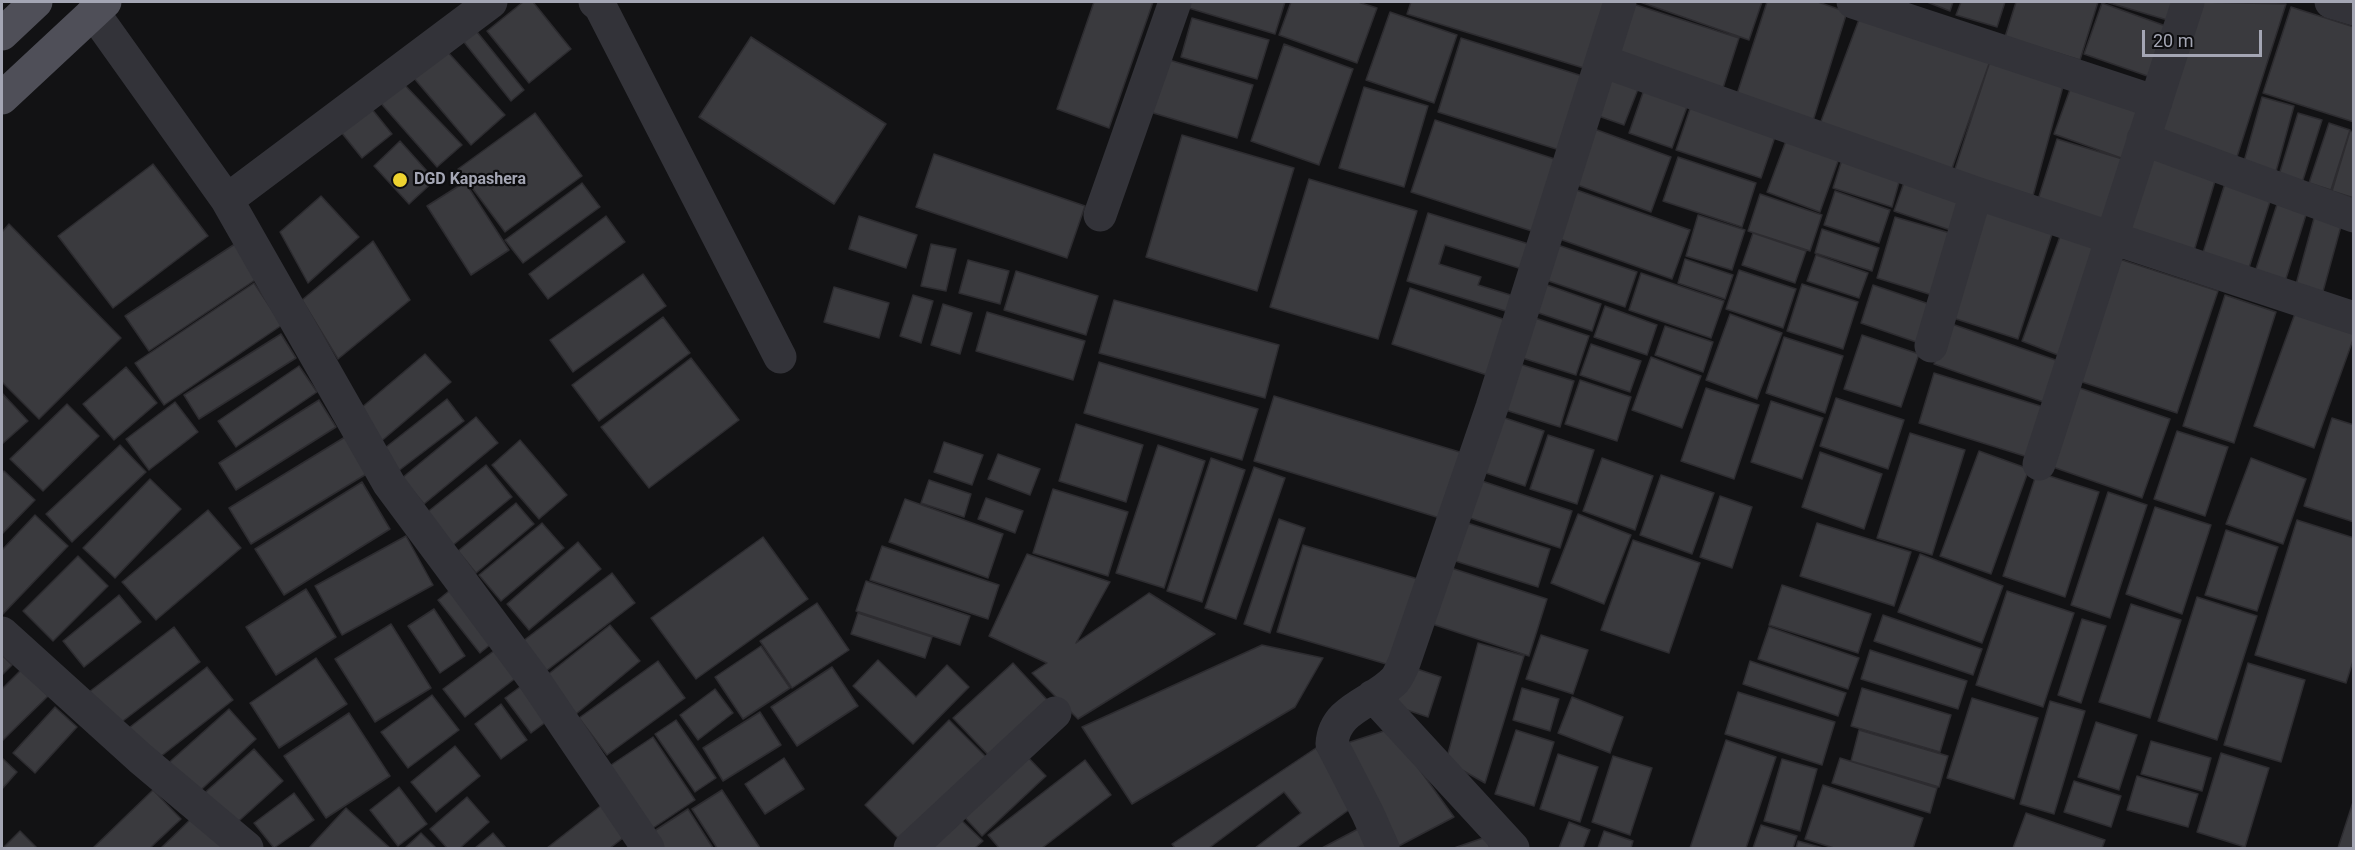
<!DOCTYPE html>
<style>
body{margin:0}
#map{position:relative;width:2355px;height:850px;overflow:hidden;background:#121214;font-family:Roboto,sans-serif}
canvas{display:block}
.frame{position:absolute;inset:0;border:3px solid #a4a6b4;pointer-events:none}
.scale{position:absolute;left:2142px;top:30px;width:120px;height:27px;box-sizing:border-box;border:3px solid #a4a6b4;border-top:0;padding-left:8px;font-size:18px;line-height:21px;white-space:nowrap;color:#a4a6b4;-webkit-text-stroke:4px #0d0d0f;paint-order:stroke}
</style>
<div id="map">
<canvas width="2355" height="850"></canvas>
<div class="frame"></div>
<div class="scale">20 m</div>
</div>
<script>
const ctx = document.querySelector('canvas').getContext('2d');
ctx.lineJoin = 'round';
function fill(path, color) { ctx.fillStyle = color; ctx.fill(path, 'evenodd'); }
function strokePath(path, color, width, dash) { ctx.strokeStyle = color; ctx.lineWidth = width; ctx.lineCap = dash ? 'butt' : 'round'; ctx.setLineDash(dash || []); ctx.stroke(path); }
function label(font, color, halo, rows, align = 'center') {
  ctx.font = font + ' Roboto,sans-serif'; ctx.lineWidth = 4.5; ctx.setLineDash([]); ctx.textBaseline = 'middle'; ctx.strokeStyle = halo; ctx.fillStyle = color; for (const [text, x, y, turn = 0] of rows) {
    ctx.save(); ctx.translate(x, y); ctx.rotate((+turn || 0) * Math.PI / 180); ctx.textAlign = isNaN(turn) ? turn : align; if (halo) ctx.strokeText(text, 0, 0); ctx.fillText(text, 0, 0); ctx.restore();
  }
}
const building = new Path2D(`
 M 523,2 L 533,2 L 571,49 L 529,83 L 487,31 Z
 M 1094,2 L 1153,2 L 1109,128 L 1057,109 Z
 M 1183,2 L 1285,2 L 1275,34 L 1182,6 Z
 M 1291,2 L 1358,2 L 1377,8 L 1357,63 L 1279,35 Z
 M 1411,2 L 1611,2 L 1590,70 L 1407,14 Z
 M 1627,2 L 1739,38 L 1722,91 L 1610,56 Z
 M 1640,2 L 1762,2 L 1749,40 Z
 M 1767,2 L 1818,2 L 1847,12 L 1813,121 L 1737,94 Z
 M 1927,2 L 1953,2 L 1950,11 Z
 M 1961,2 L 2005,2 L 1997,27 L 1956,15 Z
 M 2016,2 L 2098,2 L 2080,60 L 2005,37 Z
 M 2106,2 L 2180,2 L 2174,22 Z
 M 2201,2 L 2286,4 L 2235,163 L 2158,138 Z
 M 2102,3 L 2174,29 L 2156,79 L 2084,54 Z
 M 2291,7 L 2354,27 L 2354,122 L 2263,93 Z
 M 1390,12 L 1457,35 L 1434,103 L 1366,80 Z
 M 1861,14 L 1990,61 L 1949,177 L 1817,132 Z
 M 1192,18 L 1269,40 L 1257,79 L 1181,57 Z
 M 469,22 L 524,90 L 511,101 L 456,32 Z
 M 751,37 L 886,124 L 834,204 L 699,117 Z
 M 1461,38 L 1592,79 L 1569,153 L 1438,112 Z
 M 1284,44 L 1353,69 L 1319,165 L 1251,141 Z
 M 445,49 L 505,115 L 471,145 L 413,77 Z
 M 1166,59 L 1253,85 L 1237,138 L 1150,112 Z
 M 1990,61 L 2064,83 L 2031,203 L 1952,178 Z
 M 1607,67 L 1642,79 L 1624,125 L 1590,113 Z
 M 401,81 L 462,145 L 437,167 L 378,100 Z
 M 1647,81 L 1691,96 L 1672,148 L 1629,133 Z
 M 2072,84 L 2138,108 L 2124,159 L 2054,134 Z
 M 1364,87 L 1428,106 L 1404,187 L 1339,168 Z
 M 2262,97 L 2294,106 L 2275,175 L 2243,165 Z
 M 1693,100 L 1778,128 L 1761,178 L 1676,150 Z
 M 367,103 L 392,134 L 362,158 L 337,127 Z
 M 535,113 L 582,176 L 505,232 L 458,169 Z
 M 2298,113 L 2322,120 L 2302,183 L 2279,175 Z
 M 1435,120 L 1567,163 L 1544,235 L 1411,192 Z
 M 2329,123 L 2350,130 L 2331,190 L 2309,183 Z
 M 1589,127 L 1671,157 L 1651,212 L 1569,182 Z
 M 1790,130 L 1842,150 L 1820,212 L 1767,192 Z
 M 2350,131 L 2354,132 L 2354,198 L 2332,191 Z
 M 1182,135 L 1294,168 L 1257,291 L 1146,257 Z
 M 2057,139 L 2129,161 L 2108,227 L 2036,206 Z
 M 400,141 L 435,180 L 409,204 L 374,166 Z
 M 2146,149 L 2218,171 L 2194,251 L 2122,230 Z
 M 1845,150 L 1903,168 L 1892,207 L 1833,188 Z
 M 934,154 L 1085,206 L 1067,258 L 916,207 Z
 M 1678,157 L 1756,183 L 1742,227 L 1663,201 Z
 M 153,164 L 208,236 L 113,308 L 58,236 Z
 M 1907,174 L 1968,195 L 1956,232 L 1894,211 Z
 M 2227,177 L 2273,192 L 2247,274 L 2201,259 Z
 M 1309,179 L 1417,211 L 1378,339 L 1270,307 Z
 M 465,182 L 509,250 L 471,275 L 427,206 Z
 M 582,183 L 600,207 L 523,263 L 505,240 Z
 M 1571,188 L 1690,230 L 1672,279 L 1554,237 Z
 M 1835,191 L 1890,210 L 1879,243 L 1824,225 Z
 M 2281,192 L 2310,202 L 2284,285 L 2254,275 Z
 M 1760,194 L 1822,215 L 1810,251 L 1748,231 Z
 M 321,196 L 359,237 L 308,283 L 280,232 Z
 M 1984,208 L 2053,231 L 2018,339 L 1950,317 Z
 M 2316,211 L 2343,219 L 2322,295 L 2295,288 Z
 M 1428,213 L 1532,245 L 1525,270 L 1445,245 L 1439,264 L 1481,277 L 1478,285 L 1517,297 L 1512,313 L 1407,281 Z
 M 1698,215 L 1745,230 L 1732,270 L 1686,256 Z
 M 606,216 L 625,242 L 548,299 L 529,274 Z
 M 859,216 L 917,235 L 906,268 L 849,249 Z
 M 1895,217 L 1950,233 L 1932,295 L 1877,278 Z
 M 9,224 L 121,338 L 39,419 L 2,382 L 2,232 Z
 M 1822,229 L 1879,248 L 1872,271 L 1815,253 Z
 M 2062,231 L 2103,246 L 2063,357 L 2022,341 Z
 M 1753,233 L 1806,251 L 1795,283 L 1742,265 Z
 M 373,241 L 410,300 L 338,359 L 302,300 Z
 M 238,242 L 261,276 L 149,351 L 125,316 Z
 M 1549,242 L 1637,272 L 1625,307 L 1537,277 Z
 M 931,244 L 956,249 L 946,291 L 921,286 Z
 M 1816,255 L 1868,273 L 1859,298 L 1807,281 Z
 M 2113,257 L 2218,291 L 2177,413 L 2073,379 Z
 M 1685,259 L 1733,275 L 1725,299 L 1678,283 Z
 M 968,260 L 1009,271 L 1000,304 L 959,293 Z
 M 1739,270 L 1796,289 L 1783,328 L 1726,309 Z
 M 1016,271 L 1098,296 L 1086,335 L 1004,310 Z
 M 1641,273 L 1724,301 L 1711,338 L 1629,310 Z
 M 643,274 L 666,306 L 573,372 L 550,340 Z
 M 1536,281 L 1601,304 L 1592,331 L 1527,309 Z
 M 254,283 L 282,325 L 164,405 L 135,363 Z
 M 1802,284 L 1858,302 L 1843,349 L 1787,331 Z
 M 1873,285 L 1932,305 L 1919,343 L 1861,323 Z
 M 834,287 L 889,303 L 879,338 L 824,322 Z
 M 1410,288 L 1509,321 L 1490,376 L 1392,344 Z
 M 913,295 L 933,301 L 921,343 L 900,336 Z
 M 2225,295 L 2276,312 L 2234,443 L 2183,426 Z
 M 1114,300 L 1279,345 L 1265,398 L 1099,353 Z
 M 943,304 L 972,313 L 960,354 L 931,345 Z
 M 1605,306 L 1657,325 L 1647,355 L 1594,337 Z
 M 2297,308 L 2354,327 L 2354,337 L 2314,448 L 2254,426 Z
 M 987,312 L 1085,341 L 1073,380 L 976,351 Z
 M 1730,314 L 1782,333 L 1757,399 L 1706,380 Z
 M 1526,315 L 1589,336 L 1576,375 L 1513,355 Z
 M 663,317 L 690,353 L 599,421 L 572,385 Z
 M 1949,323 L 2067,364 L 2052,405 L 1934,364 Z
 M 1665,326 L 1713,342 L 1703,372 L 1655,355 Z
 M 281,334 L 296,358 L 199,419 L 184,395 Z
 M 1862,335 L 1919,354 L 1901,407 L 1844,389 Z
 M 1784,337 L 1843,356 L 1825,413 L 1766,393 Z
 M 1591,344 L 1641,361 L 1630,392 L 1580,375 Z
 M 425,354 L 451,382 L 379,443 L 354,414 Z
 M 1651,357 L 1701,376 L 1682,428 L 1632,410 Z
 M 691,358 L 739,420 L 649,488 L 601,427 Z
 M 1099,362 L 1258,409 L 1242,460 L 1084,413 Z
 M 1513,362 L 1574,381 L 1560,427 L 1499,408 Z
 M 299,366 L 317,392 L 236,447 L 218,421 Z
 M 126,367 L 157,403 L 114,440 L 83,404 Z
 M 1934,373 L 2050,409 L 2034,459 L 1919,423 Z
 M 1580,380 L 1631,397 L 1617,441 L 1565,424 Z
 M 2074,386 L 2170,419 L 2142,498 L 2047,465 Z
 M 1706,388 L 1759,405 L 1734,479 L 1681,461 Z
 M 2,393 L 28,421 L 2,444 Z
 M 1274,396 L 1463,453 L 1443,519 L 1254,461 Z
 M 1836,398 L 1904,420 L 1888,469 L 1820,446 Z
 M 447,399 L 464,421 L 397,472 L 381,451 Z
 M 319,400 L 336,427 L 236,490 L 219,463 Z
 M 1771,401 L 1823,418 L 1802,479 L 1751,462 Z
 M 175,402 L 198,432 L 149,470 L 126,439 Z
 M 67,404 L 99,436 L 43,491 L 10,459 Z
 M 1490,413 L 1544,431 L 1525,486 L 1471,468 Z
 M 476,417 L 498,443 L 424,504 L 402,478 Z
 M 2332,418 L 2354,425 L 2354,522 L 2304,506 Z
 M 1076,424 L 1143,445 L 1126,502 L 1059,481 Z
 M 2177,431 L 2228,447 L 2205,516 L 2154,499 Z
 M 1910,433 L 1965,450 L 1932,555 L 1877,538 Z
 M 1548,435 L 1594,450 L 1577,504 L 1530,489 Z
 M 345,437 L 368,473 L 251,544 L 229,508 Z
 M 520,440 L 567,495 L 539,519 L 492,465 Z
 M 944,442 L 983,455 L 972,485 L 934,472 Z
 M 120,445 L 146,472 L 72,542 L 46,514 Z
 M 1158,445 L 1205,461 L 1164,588 L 1116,573 Z
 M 1979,451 L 2029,469 L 1991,574 L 1940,556 Z
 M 1820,452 L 1882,474 L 1864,529 L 1802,507 Z
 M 998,454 L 1040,469 L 1030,495 L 988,479 Z
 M 1211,458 L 1245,470 L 1202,602 L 1167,591 Z
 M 1602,458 L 1653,476 L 1635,530 L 1583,511 Z
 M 2251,458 L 2306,479 L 2283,544 L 2226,524 Z
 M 486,465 L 512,497 L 447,550 L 420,518 Z
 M 1254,467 L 1285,478 L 1236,619 L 1205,608 Z
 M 4,471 L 35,500 L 2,534 L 2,473 Z
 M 2037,472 L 2099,492 L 2065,597 L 2003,576 Z
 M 1661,475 L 1714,493 L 1692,554 L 1640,535 Z
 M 150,479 L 181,509 L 115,578 L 83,548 Z
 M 1476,479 L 1572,511 L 1560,548 L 1464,516 Z
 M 929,480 L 971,494 L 964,517 L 921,503 Z
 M 362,482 L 390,529 L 284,595 L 255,549 Z
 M 1053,489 L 1128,512 L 1108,576 L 1033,553 Z
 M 2108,492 L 2147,505 L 2110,618 L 2071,605 Z
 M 1720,496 L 1752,507 L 1732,568 L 1700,557 Z
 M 986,498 L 1023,511 L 1015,533 L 978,519 Z
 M 905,499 L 1003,534 L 988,578 L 889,542 Z
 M 516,503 L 534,524 L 476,573 L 458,551 Z
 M 2155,507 L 2211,525 L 2182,614 L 2126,594 Z
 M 208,510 L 241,548 L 156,620 L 122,582 Z
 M 1578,514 L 1631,535 L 1604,604 L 1551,583 Z
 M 35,515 L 68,546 L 2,615 L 2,550 Z
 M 1279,519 L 1305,528 L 1270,633 L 1244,624 Z
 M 2297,520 L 2354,538 L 2354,658 L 2346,683 L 2255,655 Z
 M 1461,521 L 1550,549 L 1538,587 L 1449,559 Z
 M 542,523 L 564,548 L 501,601 L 479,575 Z
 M 1817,523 L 1911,552 L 1894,606 L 1800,576 Z
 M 2226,530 L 2278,547 L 2257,611 L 2205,595 Z
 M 406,536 L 433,585 L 342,635 L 315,586 Z
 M 763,537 L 808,599 L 696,679 L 651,618 Z
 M 1633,540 L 1700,563 L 1669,653 L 1601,630 Z
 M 578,542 L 601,569 L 529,630 L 507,604 Z
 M 1303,545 L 1418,579 L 1393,666 L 1277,632 Z
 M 882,546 L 999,585 L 988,619 L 870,580 Z
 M 1027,554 L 1110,582 L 1076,643 L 1149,593 L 1215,634 L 1078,719 L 1032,673 L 1047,663 L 989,636 Z
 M 1920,554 L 2003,586 L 1982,643 L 1898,612 Z
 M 78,556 L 108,586 L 53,641 L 23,611 Z
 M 1445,566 L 1547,599 L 1529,656 L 1426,622 Z
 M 612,573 L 635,603 L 546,671 L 523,641 Z
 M 866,581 L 970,616 L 960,645 L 856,611 Z
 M 1782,585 L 1871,614 L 1858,653 L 1769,625 Z
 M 454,587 L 496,640 L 480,653 L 438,600 Z
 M 306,589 L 336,637 L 276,675 L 246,627 Z
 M 2007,591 L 2074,613 L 2043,707 L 1976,685 Z
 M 119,595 L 141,622 L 84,667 L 63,641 Z
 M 2197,597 L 2257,616 L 2217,740 L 2158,721 Z
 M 817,603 L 849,650 L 792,688 L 760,641 Z
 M 2131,604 L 2181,620 L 2150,718 L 2099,702 Z
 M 434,609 L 465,656 L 440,673 L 408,626 Z
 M 858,613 L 932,637 L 925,658 L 851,634 Z
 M 1883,615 L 1982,649 L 1973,675 L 1874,641 Z
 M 2082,619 L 2106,626 L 2081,703 L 2058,695 Z
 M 391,624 L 431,688 L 375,722 L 335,659 Z
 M 610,625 L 640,661 L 576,714 L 546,676 Z
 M 174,627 L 200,662 L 115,727 L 89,692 Z
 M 1769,627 L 1859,658 L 1848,689 L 1758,659 Z
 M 1541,635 L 1588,650 L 1573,694 L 1526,679 Z
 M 1478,643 L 1524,656 L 1485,783 L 1446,761 Z
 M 1262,645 L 1323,658 L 1295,707 L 1132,804 L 1082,727 Z
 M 761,646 L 790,688 L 743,719 L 715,677 Z
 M 495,650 L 517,677 L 465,717 L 443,689 Z
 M 1870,650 L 1967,681 L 1958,709 L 1861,679 Z
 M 2,655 L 12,665 L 2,675 Z
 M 316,658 L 347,704 L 279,748 L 250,703 Z
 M 878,660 L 916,697 L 947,665 L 969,687 L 913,744 L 853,686 Z
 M 658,661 L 685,698 L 607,755 L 579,718 Z
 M 1750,661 L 1846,693 L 1838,716 L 1743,684 Z
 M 1013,663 L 1051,704 L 992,759 L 953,718 Z
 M 2248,663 L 2305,680 L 2281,762 L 2224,745 Z
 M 1405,665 L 1441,677 L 1428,717 L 1392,705 Z
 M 207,667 L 233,700 L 151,764 L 125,731 Z
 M 832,667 L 858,706 L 797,746 L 771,707 Z
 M 22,669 L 48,696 L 2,741 L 2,689 Z
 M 528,681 L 554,716 L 531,733 L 505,698 Z
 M 1522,688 L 1559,699 L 1550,731 L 1513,720 Z
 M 1862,688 L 1951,715 L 1940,752 L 1851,726 Z
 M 715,689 L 733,713 L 698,740 L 680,715 Z
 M 1738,692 L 1835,722 L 1822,765 L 1725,734 Z
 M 432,695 L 459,730 L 408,768 L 381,732 Z
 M 1572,697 L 1623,717 L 1610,753 L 1558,733 Z
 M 1972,698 L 2038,718 L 2014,799 L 1947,778 Z
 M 2050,701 L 2085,711 L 2054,814 L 2020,804 Z
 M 501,704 L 527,740 L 501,759 L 475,724 Z
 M 55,707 L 77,727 L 35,773 L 13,753 Z
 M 229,709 L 256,739 L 192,798 L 164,767 Z
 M 760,712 L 781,745 L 723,781 L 703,748 Z
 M 349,713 L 390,776 L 326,818 L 284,756 Z
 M 676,720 L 716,778 L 695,792 L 655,734 Z
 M 949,720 L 987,758 L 903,843 L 865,805 Z
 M 2096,722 L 2137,735 L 2119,790 L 2078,777 Z
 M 1390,729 L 1454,817 L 1395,848 L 1341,745 Z
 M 1516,730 L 1554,742 L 1534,806 L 1495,794 Z
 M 1859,730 L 1948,756 L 1939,787 L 1851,761 Z
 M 653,737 L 695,800 L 647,832 L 605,769 Z
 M 1726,740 L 1776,757 L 1746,848 L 1690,848 Z
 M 2151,741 L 2211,758 L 2202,791 L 2141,774 Z
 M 455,746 L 480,776 L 436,812 L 411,782 Z
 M 1316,748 L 1357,804 L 1296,848 L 1255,848 L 1301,813 L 1284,792 L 1209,848 L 1175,848 L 1172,844 Z
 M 254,749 L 283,781 L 230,829 L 201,796 Z
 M 1020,749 L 1046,776 L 982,836 L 956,808 Z
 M 2221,753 L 2269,768 L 2245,847 L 2197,832 Z
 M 1558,754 L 1598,767 L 1580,822 L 1540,809 Z
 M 1613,756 L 1652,768 L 1630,835 L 1592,822 Z
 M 2,758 L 17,772 L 2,789 Z
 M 784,758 L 804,789 L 765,814 L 745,784 Z
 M 1840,758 L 1937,788 L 1930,813 L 1832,783 Z
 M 1782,759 L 1817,769 L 1800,831 L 1764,821 Z
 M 1085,760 L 1111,795 L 1042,848 L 999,848 L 988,835 Z
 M 2137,776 L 2198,794 L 2188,827 L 2127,810 Z
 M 2074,781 L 2121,796 L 2111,827 L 2064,812 Z
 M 1823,785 L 1923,818 L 1913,848 L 1834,848 L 1805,839 Z
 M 399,787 L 427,824 L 398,846 L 370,810 Z
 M 153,790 L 181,819 L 150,848 L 93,848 Z
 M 722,790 L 760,848 L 717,848 L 692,809 Z
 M 294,793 L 314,820 L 274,848 L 254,823 Z
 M 467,797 L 489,822 L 460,848 L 447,848 L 430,829 Z
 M 2354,799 L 2354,848 L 2338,848 Z
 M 603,804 L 627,835 L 610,848 L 547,848 Z
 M 346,808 L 390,848 L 309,848 Z
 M 688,809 L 713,848 L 656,848 L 648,835 Z
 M 2026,813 L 2105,840 L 2102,848 L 2013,848 Z
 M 196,814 L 231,848 L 161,848 Z
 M 955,814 L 983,841 L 975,848 L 920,848 Z
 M 1569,822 L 1590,830 L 1583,848 L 1559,848 Z
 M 1761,825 L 1797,836 L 1793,848 L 1753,848 Z
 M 1358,829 L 1368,848 L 1322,848 Z
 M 20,831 L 37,848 L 3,848 Z
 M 1604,831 L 1633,841 L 1631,848 L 1598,848 Z
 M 421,833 L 436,848 L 405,848 Z
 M 493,833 L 506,848 L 475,848 Z
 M 1486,837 L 1490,848 L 1454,848 Z
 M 1798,841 L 1823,848 L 1796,848 Z`);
const minor = new Path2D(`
 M 595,2 L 600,6 L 780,357
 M 1853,2 L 2156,102
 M 2331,2 L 2354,9
 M 93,12 L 227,200 L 389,484 L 533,678 L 648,848
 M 1602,61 L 1976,193 L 2354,318
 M 2143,139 L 2354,216
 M 227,200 L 491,2
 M 1100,215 L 1175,2
 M 1931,346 L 1976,193
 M 2039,464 L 2188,2
 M 2,633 L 140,758 L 247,848
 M 1373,696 L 1513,848
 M 910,848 L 1055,713
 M 1383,848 L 1368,814 L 1332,744 C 1334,708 1374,703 1395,680 C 1399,675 1401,669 1404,663 L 1492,407 L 1620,2`);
const major = new Path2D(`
 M 2,34 L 36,2
 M 2,98 L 105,2`);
const markers = [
 [400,180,8,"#eed330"]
];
const poiNames = [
 ["DGD Kapashera",414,180]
];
fill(building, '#3a3a3e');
strokePath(building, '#2d2c30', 1.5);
strokePath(minor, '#333339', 33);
strokePath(major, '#4f4f58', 33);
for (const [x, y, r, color] of markers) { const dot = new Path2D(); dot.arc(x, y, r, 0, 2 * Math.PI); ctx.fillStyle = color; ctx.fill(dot); strokePath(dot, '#0d0d0f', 2); }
label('bold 16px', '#a4a6b4', '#0d0d0f', poiNames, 'left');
</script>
